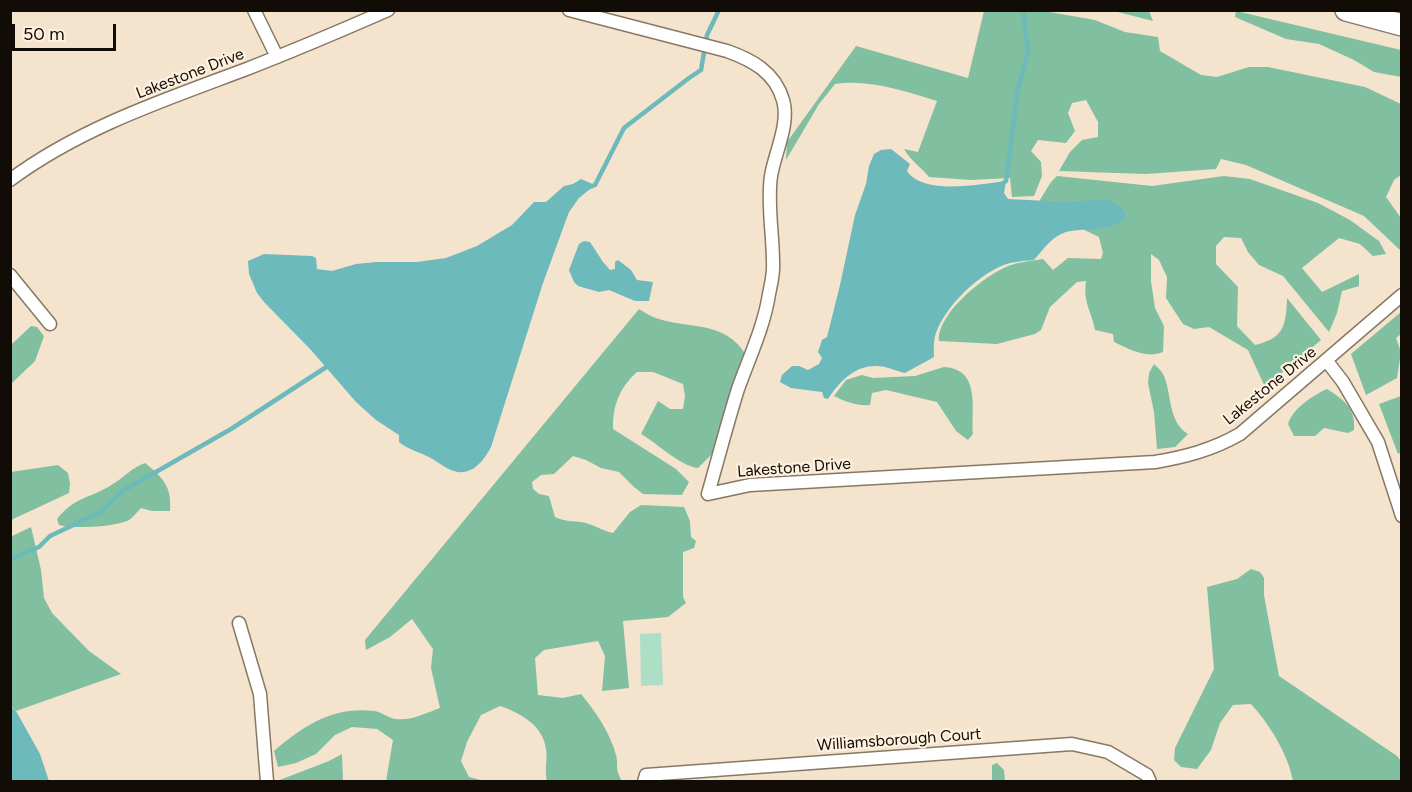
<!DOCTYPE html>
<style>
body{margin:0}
#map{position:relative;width:1412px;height:792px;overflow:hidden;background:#f4e3cd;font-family:Figtree,sans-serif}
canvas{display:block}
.frame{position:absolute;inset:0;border:12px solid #120c06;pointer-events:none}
.scale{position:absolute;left:12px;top:24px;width:104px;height:27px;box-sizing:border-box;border:3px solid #120c06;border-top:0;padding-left:8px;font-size:18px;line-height:21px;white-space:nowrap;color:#120c06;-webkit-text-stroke:4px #fef1df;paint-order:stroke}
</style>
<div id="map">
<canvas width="1412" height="792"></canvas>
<div class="frame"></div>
<div class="scale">50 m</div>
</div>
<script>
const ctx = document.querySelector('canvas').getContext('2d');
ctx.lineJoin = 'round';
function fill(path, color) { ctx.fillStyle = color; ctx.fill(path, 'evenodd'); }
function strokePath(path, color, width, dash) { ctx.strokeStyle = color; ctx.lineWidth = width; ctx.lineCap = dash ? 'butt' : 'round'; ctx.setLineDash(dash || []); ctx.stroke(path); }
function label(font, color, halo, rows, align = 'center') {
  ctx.font = font + ' Figtree,sans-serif'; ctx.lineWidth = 4.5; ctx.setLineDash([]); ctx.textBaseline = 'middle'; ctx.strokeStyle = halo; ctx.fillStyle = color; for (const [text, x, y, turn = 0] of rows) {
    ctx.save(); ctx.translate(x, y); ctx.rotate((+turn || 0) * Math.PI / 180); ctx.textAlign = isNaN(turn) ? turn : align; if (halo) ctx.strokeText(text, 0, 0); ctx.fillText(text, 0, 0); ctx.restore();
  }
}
const green = new Path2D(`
 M 661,633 L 663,685 L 641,686 L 640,634 Z`);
const forest = new Path2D(`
 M 984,11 L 1044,11 L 1095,20 L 1125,32 L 1158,37 L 1160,51 L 1201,75 L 1217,77 L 1249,67 L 1268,67 L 1365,87 L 1401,104 L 1401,175 L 1394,180 L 1386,197 L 1401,218 L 1401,251 L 1364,216 L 1246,165 L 1221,159 L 1216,169 L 1146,174 L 1059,171 L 1070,152 L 1082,140 L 1098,137 L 1098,122 L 1086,100 L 1072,103 L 1068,113 L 1075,131 L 1066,143 L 1038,140 L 1031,151 L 1041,162 L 1042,176 L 1034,196 L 1012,197 L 1010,178 L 971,180 L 929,177 C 921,167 911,161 904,149 L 918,152 L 937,101 C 904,91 869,79 835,84 L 819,104 L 786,160 L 787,142 L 856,46 L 968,78 Z
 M 1114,11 L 1149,11 L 1153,21 Z
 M 1236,11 L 1401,50 L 1401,77 L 1374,72 L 1354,60 L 1319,44 L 1286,39 L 1235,17 Z
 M 1057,176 L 1152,186 L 1224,176 L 1250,179 L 1318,203 L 1350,220 L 1379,241 L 1386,254 L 1373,256 L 1360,244 L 1339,238 L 1302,268 L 1322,292 L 1359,274 L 1359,286 L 1342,291 L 1337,313 L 1329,332 L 1283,276 L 1259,265 L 1248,252 L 1241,238 L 1224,237 L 1216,246 L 1216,264 L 1238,287 L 1237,326 L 1255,345 C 1284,338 1286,326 1287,298 L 1321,340 L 1265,387 L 1248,350 L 1209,327 L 1194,329 L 1183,324 L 1166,298 L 1167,277 L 1159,260 L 1151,254 L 1151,281 L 1155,308 L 1164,326 L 1163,352 C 1146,359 1129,349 1114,342 L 1113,334 L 1095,330 C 1091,309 1083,304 1086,281 L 1077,282 L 1050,307 L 1041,330 L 1035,334 L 997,344 L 939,341 C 937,314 983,277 1006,267 C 1017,262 1031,261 1043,259 L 1053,270 L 1068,258 L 1101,259 L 1103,253 L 1099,237 L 1076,226 L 1038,203 L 1051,182 Z
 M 639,309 C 644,312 650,316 656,318 C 689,330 724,319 746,355 L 713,453 L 698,468 C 680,466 657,443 641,434 L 658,401 L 670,409 L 683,409 L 685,396 L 683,384 L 653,372 L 637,372 C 620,387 612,406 613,429 L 676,469 L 689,482 L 682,495 L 643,494 L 634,487 L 619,472 L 601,468 L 586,460 L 573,456 L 554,474 L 541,475 L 532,482 L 533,489 L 539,494 L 549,496 L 555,517 C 566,523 578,520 589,524 C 598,527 604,531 613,533 L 630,512 L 641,505 L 684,507 L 690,521 L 691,537 L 696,541 L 694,548 L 683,552 L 683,597 L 686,603 L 668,617 L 623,621 L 629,688 L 602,691 L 605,656 L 598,641 L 544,650 L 535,658 L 538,695 L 563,698 L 581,694 C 595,711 610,732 616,755 C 619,767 614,767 622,781 L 547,781 C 544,769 548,760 546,749 C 543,725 520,713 500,706 L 481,715 L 467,742 L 461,761 L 469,777 L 485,781 L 386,781 L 393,740 L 377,729 L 352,727 L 335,735 L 316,754 L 296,763 L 278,767 L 274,751 C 303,726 333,706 374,711 C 382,712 388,718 396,719 C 411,721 426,713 440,708 L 431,668 L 433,649 L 412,619 L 390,637 L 366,650 L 365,640 Z
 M 1401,312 L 1401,334 L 1396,338 L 1401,352 L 1397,378 L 1366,395 L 1351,354 Z
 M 31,326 L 37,327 L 44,336 L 35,361 L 11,384 L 11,345 Z
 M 1154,364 C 1157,367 1162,371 1164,376 C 1172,395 1168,422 1188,434 L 1175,447 L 1157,449 L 1154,412 L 1148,383 L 1149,373 Z
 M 944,367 C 981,369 971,408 973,434 L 968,440 L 956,431 L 937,402 L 886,390 L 872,393 L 870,405 C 857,406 846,402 834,396 L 846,380 L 862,375 L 873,378 L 915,376 Z
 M 1327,389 C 1344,400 1356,408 1354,430 L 1348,433 L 1324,428 L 1315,436 L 1294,436 L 1288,424 C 1293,408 1312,396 1327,389 Z
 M 1401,396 L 1401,452 L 1398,454 L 1379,404 Z
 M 145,463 C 163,478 172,486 170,511 L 152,511 L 141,508 C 137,512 132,519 127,521 C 113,527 72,529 59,525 L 57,519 C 75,496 92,498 113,484 C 125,477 131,468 145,463 Z
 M 58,465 L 68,473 L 70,484 L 69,493 L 11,520 L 11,472 Z
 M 31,527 L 41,570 L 44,598 L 52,613 L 89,651 L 121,674 L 16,711 L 11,706 L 10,537 Z
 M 1251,569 L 1260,572 L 1264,578 L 1264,595 L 1279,676 L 1397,756 L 1401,761 L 1400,781 L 1293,781 C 1288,754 1270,725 1251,704 L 1233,705 L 1220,723 L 1211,750 L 1197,769 L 1181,767 L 1174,760 L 1175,748 L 1214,669 L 1207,587 L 1237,579 Z
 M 342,754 L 343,781 L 277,781 L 329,761 Z
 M 997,763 L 1004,770 L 1005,781 L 992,781 L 992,765 Z`);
const water = new Path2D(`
 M 891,149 L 910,164 L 907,171 C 924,196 980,184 1006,181 L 1004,193 L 1008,199 L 1067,202 L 1107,199 L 1122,208 L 1125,213 L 1125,218 C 1107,233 1087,227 1066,232 C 1052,236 1043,250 1034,260 C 1021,261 1008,262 997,268 C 973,280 945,308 936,333 C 933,341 934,349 934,357 L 905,373 C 896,371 886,366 877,366 C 855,365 839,382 828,399 L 824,398 L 822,392 L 791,388 L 780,382 L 782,375 L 792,366 L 799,366 L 808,370 L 819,364 L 822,358 L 818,352 L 822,340 L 827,337 L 840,285 L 855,215 L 866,184 L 869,166 L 874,154 L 881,150 Z
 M 581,179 L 595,185 L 579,198 L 569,212 L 543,283 L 491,447 C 484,460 472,477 454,471 C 446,469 437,461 429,457 C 419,452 407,449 399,442 L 399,435 L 376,420 L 356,402 L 311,350 L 264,302 L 257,293 L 249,274 L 248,261 L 264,254 L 312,256 L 316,258 L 317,269 L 332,271 L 356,264 L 376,262 L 417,262 L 446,258 L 477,246 L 512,225 L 534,202 L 546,202 L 564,186 L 573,184 Z
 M 584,241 L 590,242 L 603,262 L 610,270 L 615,269 L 615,262 L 618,260 L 631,270 L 637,280 L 653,282 L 649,301 L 635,301 L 609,290 L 599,292 L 578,286 L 574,282 L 569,270 L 579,244 Z
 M 10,706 L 16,711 L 40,754 L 49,781 L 11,781 Z`);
const stream = new Path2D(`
 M 1002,184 L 1006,181 L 1018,88 L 1028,53 L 1023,10
 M 590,187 L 595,185 L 624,128 L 689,78 L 701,70 L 707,35 L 719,10
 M 10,559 L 39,547 L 50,536 L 101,512 L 121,492 L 231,429 L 331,364`);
const street = new Path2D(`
 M 254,10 L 277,57
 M 569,10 L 727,51 C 752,60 775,72 783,100 C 790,124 775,152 771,176 C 767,204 773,234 773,262 C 774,273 771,284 769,294 C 764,327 749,358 738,389 C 727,424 718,459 708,494
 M 10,180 C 80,128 164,100 244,70 C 293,51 340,31 388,10
 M 10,275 L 50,324
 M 1326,360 L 1343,382 L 1378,442 L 1402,516
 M 708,494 L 750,485 L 1155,462 C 1185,457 1212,450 1240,434 L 1402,295
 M 239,623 L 260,694 L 267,782
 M 644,782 L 646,775 L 1072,744 L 1108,752 L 1147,775 L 1150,782`);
const highway = new Path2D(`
 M 1346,10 L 1402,25`);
const streetNames = [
 ["Lakestone Drive",190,74,-21],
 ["Lakestone Drive",1270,386,-39],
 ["Lakestone Drive",794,468,-4],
 ["Williamsborough Court",899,740,-4]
];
fill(green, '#addfc6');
fill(forest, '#81bfa1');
fill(water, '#6cbabb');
strokePath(stream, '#6cbabb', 4.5);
strokePath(street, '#877864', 15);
strokePath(highway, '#877864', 24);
strokePath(street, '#fff', 12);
strokePath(highway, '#fff', 21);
label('16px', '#120c06', '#fef1df', streetNames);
</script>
